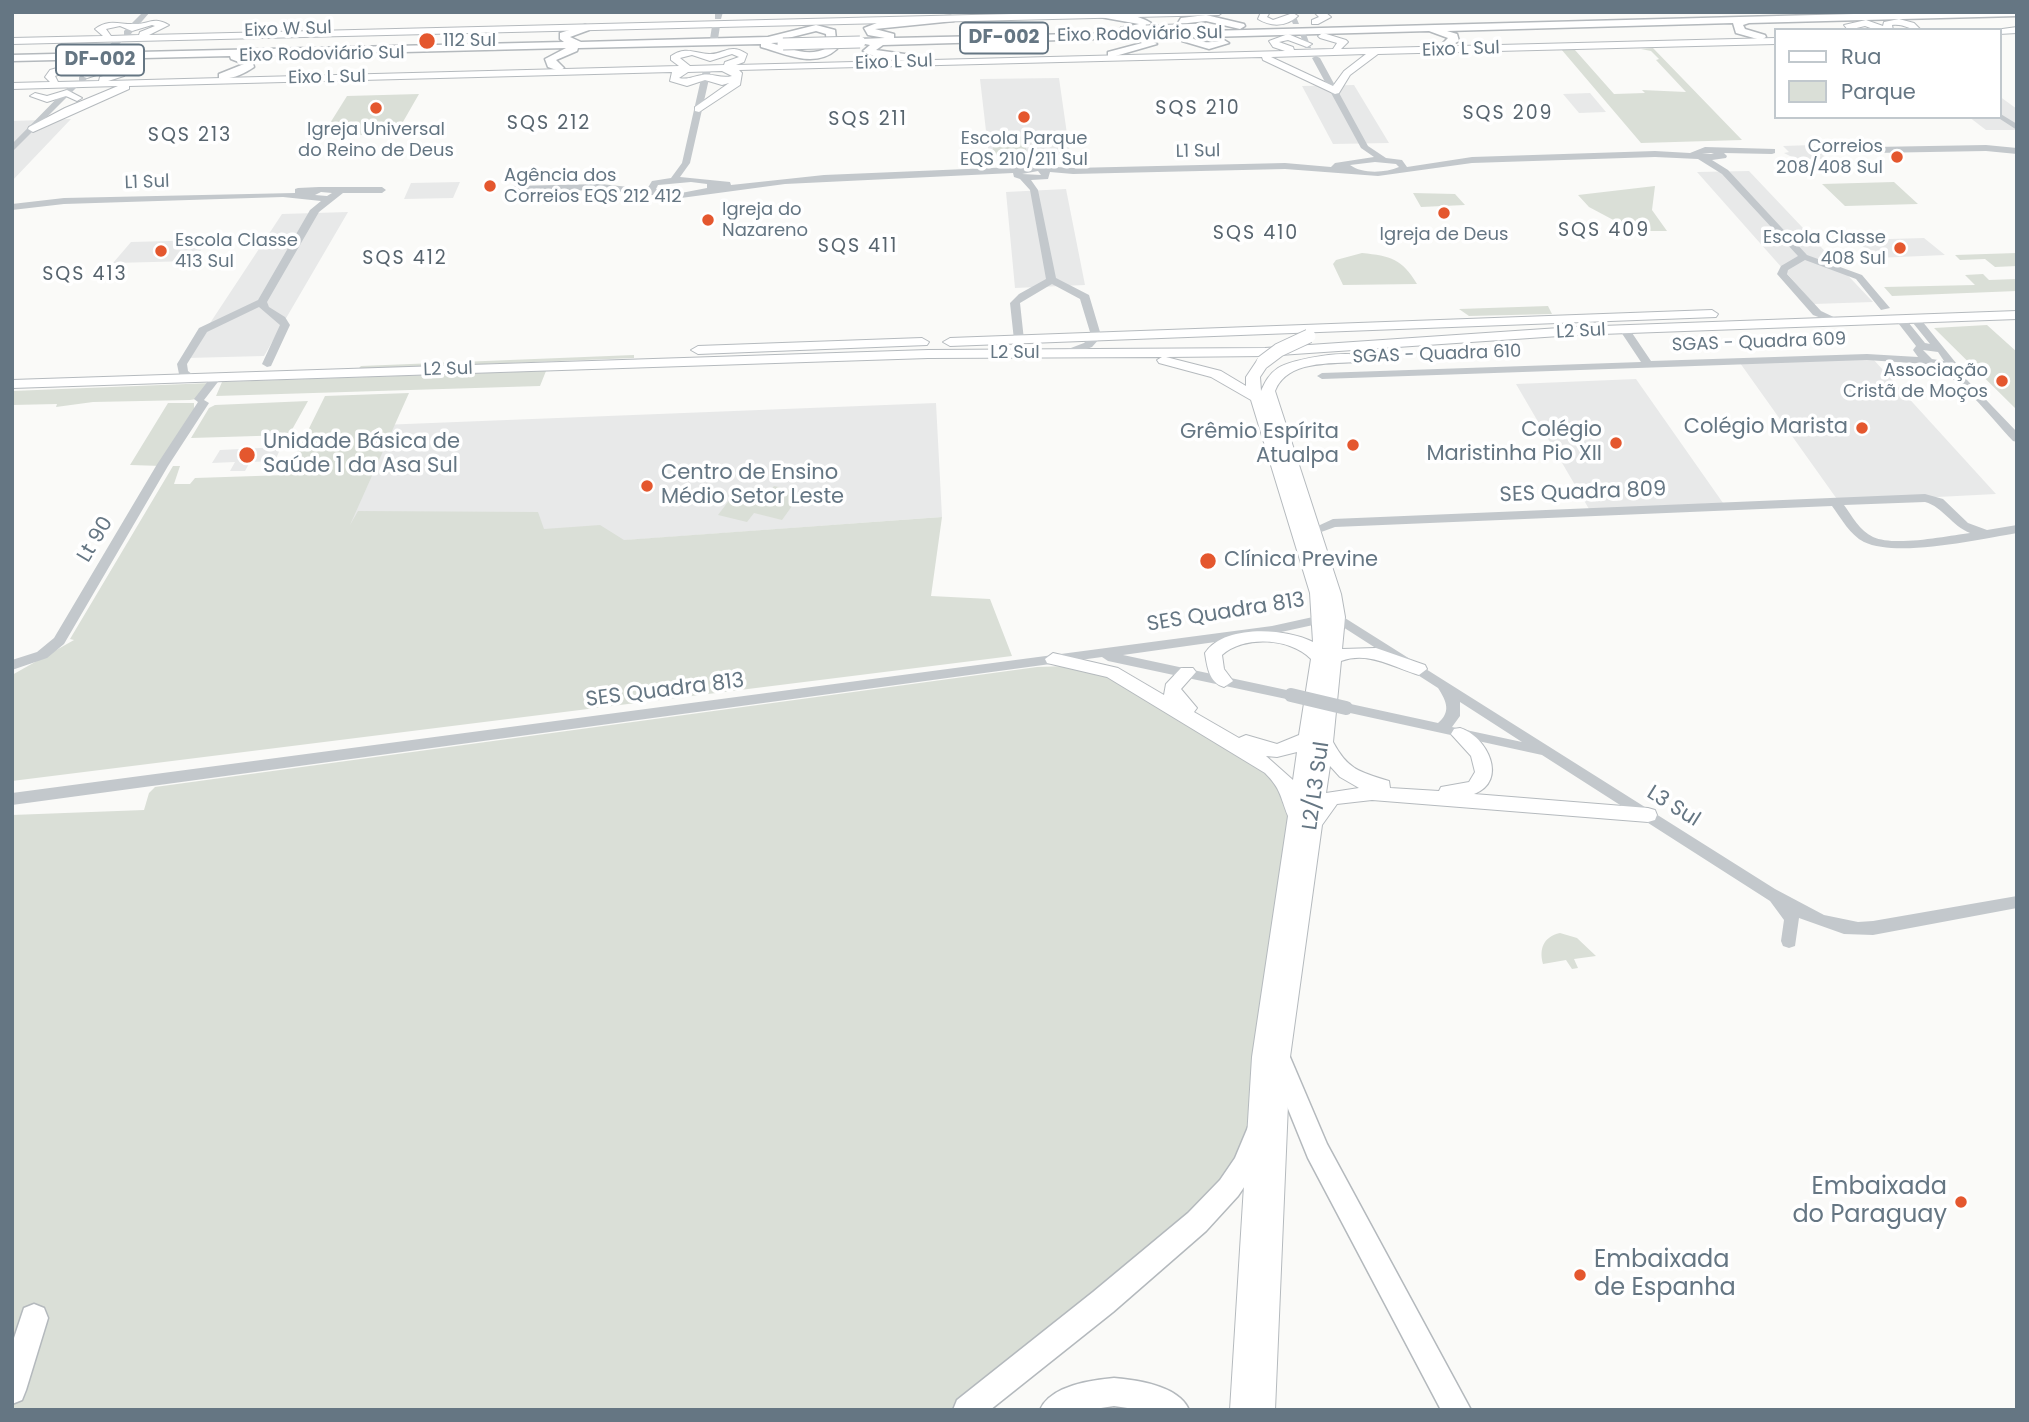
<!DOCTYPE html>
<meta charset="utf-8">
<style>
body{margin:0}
#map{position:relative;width:2029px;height:1422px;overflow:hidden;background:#fafaf8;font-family:Poppins,sans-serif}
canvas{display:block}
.frame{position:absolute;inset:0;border:14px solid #657683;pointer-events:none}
.legend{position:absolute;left:1774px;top:28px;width:228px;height:91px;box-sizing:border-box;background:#fff;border:2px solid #c1c8cd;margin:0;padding:9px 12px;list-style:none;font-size:21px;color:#657683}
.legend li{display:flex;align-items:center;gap:14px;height:35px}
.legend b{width:35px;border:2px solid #c1c8cd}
</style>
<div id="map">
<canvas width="2029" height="1422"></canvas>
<div class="frame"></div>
<ul class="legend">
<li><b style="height:9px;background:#fff"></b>Rua</li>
<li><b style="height:19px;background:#dadfd7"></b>Parque</li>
</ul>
</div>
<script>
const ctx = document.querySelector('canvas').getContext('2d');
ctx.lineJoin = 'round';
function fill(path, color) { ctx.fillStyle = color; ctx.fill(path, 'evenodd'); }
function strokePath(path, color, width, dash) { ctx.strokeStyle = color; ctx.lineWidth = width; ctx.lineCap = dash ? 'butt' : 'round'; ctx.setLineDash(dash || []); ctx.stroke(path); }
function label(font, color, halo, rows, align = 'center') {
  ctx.font = font + ' Poppins,sans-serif'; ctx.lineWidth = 7; ctx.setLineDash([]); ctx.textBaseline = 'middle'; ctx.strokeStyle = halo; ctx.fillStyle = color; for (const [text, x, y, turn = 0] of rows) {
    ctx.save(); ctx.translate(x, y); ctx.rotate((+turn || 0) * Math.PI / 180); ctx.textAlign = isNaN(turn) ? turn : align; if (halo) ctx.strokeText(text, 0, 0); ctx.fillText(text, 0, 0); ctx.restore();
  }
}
const built = new Path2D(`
 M 1059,78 L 1070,155 L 989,157 L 980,79 Z
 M 1354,85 L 1389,143 L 1333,144 L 1302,86 Z
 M 1590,93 L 1606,112 L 1579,113 L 1563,94 Z
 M 1999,96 L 2017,109 L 2017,130 L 1986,130 L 1969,117 L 1999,117 Z
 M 71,119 L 12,181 L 12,121 Z
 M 1813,145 L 1827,159 L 1796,159 L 1784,153 L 1789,152 L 1783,146 Z
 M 1749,171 L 1873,302 L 1814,304 L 1697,172 Z
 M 460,182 L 453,198 L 404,199 L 411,183 Z
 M 1066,189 L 1085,285 L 1015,288 L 1006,192 Z
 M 348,212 L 264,356 L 187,358 L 282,214 Z
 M 1924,238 L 1945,255 L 1876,258 L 1856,240 Z
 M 208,240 L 193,261 L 113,263 L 131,242 Z
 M 1873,359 L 1996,494 L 1839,502 L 1740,363 Z
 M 1636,379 L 1723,503 L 1589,509 L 1516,384 Z
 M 936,403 L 942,517 L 505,549 L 333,533 L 381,425 Z
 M 281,447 L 275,461 L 250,462 L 245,471 L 230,471 L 235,462 L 212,463 L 220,450 Z`);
const green = new Path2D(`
 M 1653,48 L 1742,140 L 1641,143 L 1561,49 L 1575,50 L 1614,94 L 1645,93 L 1642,90 L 1686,92 L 1656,60 L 1659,59 L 1651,51 L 1641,49 Z
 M 419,94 L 396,134 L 322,136 L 347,96 Z
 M 1045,136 L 1045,141 L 1025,142 L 1027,155 L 992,156 L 994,137 Z
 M 1894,182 L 1918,204 L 1845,206 L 1822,184 Z
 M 1655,186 L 1652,210 L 1667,231 L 1634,231 L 1589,207 L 1578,195 Z
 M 1413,193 L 1455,194 L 1465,205 L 1421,207 Z
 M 1362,253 C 1391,256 1402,259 1417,284 L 1343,285 L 1333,264 L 1336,260 Z
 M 2017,253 L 2017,266 L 1995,267 L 1985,259 L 1960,260 L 1955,255 Z
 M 1983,274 L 1989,280 L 2017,279 L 2017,291 L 1892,296 L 1884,287 L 1975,285 L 1965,275 Z
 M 1548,306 L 1552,314 L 1469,316 L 1459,309 Z
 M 1987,325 L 2017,352 L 2017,410 L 1934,328 Z
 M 634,355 L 634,358 L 358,369 L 361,366 Z
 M 546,371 L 540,386 L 216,396 L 222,382 Z
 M 211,383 L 196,399 L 190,400 L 93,402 L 56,407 L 57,404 L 12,405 L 12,391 Z
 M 409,393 L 350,525 L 358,511 L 538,512 L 544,529 L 600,525 L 624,540 L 942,517 L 931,596 L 990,599 L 1012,656 L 12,781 L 12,675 L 74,640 L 70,639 L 173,466 L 180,466 L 174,484 L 190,484 L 195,478 L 286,475 L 325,396 Z
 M 308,401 L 289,435 L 191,438 L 209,408 L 215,405 Z
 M 168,403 L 194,403 L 194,414 L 162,466 L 130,465 Z
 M 774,486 L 802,492 L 782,520 L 754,513 L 747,522 L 718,515 L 737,490 L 766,495 Z
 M 1067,666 L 1092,668 L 1248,754 L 1292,797 L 1257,1135 L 1229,1188 L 965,1410 L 12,1410 L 12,815 L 144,810 L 149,793 L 155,787 L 1037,667 Z
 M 1560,933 L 1577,938 L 1596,956 L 1574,959 L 1578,968 L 1572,969 L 1566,960 L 1543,964 C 1539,949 1543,937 1560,933 Z`);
const minor = new Path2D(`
 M 143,12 L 150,12 L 130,35 L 124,35 L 124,31 Z
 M 715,12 L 723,12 L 721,19 L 715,19 Z
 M 1288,12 L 1294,12 L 1299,24 L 1293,24 Z
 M 716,24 L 720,26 L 718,39 L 714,41 L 710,39 L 712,26 Z
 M 1300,34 L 1306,34 L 1311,48 L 1305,48 Z
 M 115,39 L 122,41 L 109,56 L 103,56 L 103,52 Z
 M 1316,56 L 1320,58 L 1368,146 L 1386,158 L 1402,160 L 1407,167 L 1472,157 L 1655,151 L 1690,153 L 1705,147 L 1775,149 L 1775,153 L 1772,154 L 1724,153 L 1727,156 L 1726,158 L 1712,160 L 1728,170 L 1807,255 L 1862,275 L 1890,308 L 1881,310 L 1856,279 L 1805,260 L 1788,270 L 1787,274 L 1821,311 L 1842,321 L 1837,324 L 1813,315 L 1777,274 L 1781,266 L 1798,256 L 1722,174 L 1698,159 L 1655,157 L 1472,163 L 1378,176 L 1285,169 L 1073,174 L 1050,172 L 1048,179 L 1031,180 L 1038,190 L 1056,278 L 1089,295 L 1100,332 L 1100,338 L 1092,347 L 1067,356 L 1062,353 L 1063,351 L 1084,343 L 1090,337 L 1090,332 L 1080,299 L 1052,284 L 1020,303 L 1024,340 L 1019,343 L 1014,340 L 1010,303 L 1019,294 L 1046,279 L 1030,190 L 1020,179 L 1014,177 L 1013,173 L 785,184 L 681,198 L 601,190 L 512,192 L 508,189 L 512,186 L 601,184 L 647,189 L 652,181 L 671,178 L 682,163 L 703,70 L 707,68 L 711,70 L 690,163 L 680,177 L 730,182 L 731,185 L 824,175 L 1038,166 L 1073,168 L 1285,163 L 1331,167 L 1335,163 L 1374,157 L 1361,148 L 1312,58 ZM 1711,153 L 1714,154 L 1702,154 ZM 1375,162 L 1396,164 L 1399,167 C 1385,173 1362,174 1350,165 ZM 1038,171 L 1041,175 L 1022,174 ZM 691,182 L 707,184 L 707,188 L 681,193 L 656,189 L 658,185 Z
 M 94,62 L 101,64 L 85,81 L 79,81 L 79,77 Z
 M 71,84 L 78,86 L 12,152 L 12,144 Z
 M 1999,113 L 2017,124 L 2017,130 L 1997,117 L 1999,117 Z
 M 1986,145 L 2017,148 L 2017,154 L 1986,151 L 1873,153 L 1869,150 L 1873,147 Z
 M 319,187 L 382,187 L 386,190 L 382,193 L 343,193 L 319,212 L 267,302 L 269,307 L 285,317 L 290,325 L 271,366 L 267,367 L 262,364 L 280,325 L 259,307 L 207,332 L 187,364 L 188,371 L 198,379 L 193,382 L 179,374 L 177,364 L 199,328 L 258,300 L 310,210 L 321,201 L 283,197 L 64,204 L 12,210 L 12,204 L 64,198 L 295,193 L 295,189 L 298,188 ZM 321,192 L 332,193 L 327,196 L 315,195 Z
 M 1914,315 L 1918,316 L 1956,363 L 1949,367 L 1967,380 L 2017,432 L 2017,442 L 2013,441 C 1988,415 1962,377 1926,364 L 1867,360 L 1322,379 L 1317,376 L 1322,373 L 1641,362 L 1619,329 L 1624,326 L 1628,327 L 1651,361 L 1867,354 L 1918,357 L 1913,350 L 1916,346 L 1895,319 L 1904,317 L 1925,343 L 1930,344 L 1909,318 ZM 1923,350 L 1938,352 L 1944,361 L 1932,359 Z
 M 216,375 L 221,378 L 204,400 L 209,403 L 168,466 L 64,644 L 47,658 L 12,670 L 12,660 L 37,652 L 54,638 L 156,466 L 198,402 L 194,399 L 212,376 Z
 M 1925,494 L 1943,499 L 1968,523 L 1987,530 L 2017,525 L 2017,533 C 1980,539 1898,558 1864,542 C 1850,535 1841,518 1832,506 L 1335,527 L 1313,535 L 1307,531 L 1333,519 ZM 1925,502 C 1943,507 1952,526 1970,533 C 1946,536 1895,547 1873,537 C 1860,531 1852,516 1844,505 Z
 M 1337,613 L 1775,889 L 1824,915 L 1858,922 L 1873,921 L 2017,896 L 2017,908 L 1873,935 L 1844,934 L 1799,918 L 1795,946 L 1789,948 L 1783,946 L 1781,941 L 1784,920 L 1770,901 L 1542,755 L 1341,711 L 1339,708 L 1341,705 L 1346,703 L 1438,723 C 1451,712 1447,702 1438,688 L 1332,620 L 1330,617 L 1332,614 ZM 1460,702 L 1522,742 L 1452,727 L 1460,716 Z
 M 1322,615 L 1329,619 L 1327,622 L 1272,634 L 1123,655 L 1296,692 L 1298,695 L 1291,700 L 1108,661 L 1102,657 L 12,805 L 12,793 L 1272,626 Z`);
const major = new Path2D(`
 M 1095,12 L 1223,12 L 1219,15 L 12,44 L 12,38 L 103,36 L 95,29 C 110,18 120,25 135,24 C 150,24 153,16 169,25 L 149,35 ZM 152,25 L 155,26 L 140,32 L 139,35 L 111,36 L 106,29 L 120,26 L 132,31 Z
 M 1261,12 L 1270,12 L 1267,17 L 1273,20 L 1293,13 L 1298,16 C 1286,27 1271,27 1258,19 Z
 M 1314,12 L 1325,12 L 1331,17 L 1318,24 L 1312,24 L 1312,20 L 1319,17 Z
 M 1899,19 L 1914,23 L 1921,30 C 1910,30 1903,23 1892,25 L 1893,30 L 1876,30 L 1865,26 L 1848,30 L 1844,25 L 1866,20 L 1883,26 L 1884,22 Z
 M 2017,27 L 2017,33 L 1999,34 L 1999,30 L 1995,30 Z
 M 1323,33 L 1346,40 L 1348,42 L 1341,49 L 1775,38 L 1775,44 L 1378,54 L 1350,75 L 1339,93 L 1335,94 L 1263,60 L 1262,57 L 739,70 L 742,73 L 740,85 L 699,112 L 695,111 L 695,107 L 729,83 L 722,85 L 705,80 L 687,86 L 670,81 L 672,72 L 129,86 L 129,89 L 33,132 L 28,129 L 29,127 L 65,108 L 118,86 L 12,89 L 12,83 L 50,82 L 45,77 L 50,70 L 71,64 L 92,70 L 115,63 L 130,70 L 124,76 L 108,81 L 679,66 L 671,60 L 671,56 C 686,46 694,53 709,54 C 724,55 729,42 747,54 L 744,62 L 736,65 L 1285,51 L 1273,47 L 1269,41 L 1288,34 L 1312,44 L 1307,47 L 1288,40 L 1279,42 L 1293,47 L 1294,50 L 1333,49 L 1337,43 L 1320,38 L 1318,36 ZM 732,54 L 739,57 L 725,62 L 724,65 L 690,66 L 680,58 L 692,55 L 710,61 ZM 1366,54 L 1344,71 L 1333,86 L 1271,57 ZM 115,69 L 119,71 L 100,77 L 99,81 L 58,82 L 55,76 L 71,70 L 82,72 L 84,77 L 87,78 ZM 722,71 L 732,76 C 721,79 713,73 702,75 C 693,76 689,80 679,78 L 688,72 Z
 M 67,90 L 82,98 L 77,101 L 66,96 L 47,102 L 30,96 L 35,93 L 47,96 Z
 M 1712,310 L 1718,314 L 1716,317 L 950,346 L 943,342 L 950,338 Z
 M 2017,311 L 2017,319 L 1574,335 L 1265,356 L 1166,357 L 1221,371 L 1246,386 L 1246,377 L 1258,359 L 1268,359 L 1270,362 L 1260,377 L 1261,391 C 1265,382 1269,374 1278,368 C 1292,359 1352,348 1365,358 L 1358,362 C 1330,364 1287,360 1275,391 L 1341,594 L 1345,617 L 1342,649 L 1376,648 L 1425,665 L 1427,669 L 1419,675 C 1392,667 1369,651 1341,661 L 1333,742 C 1348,770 1360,772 1389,781 L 1390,788 L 1439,791 L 1441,787 L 1469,782 L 1475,772 L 1471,756 L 1451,734 L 1454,729 L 1460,728 C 1487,736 1509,781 1474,794 L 1648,808 L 1655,810 L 1657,815 L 1655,820 L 1648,822 L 1372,800 L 1337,804 L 1322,825 L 1290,1057 L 1275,1410 L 1230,1410 L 1252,1057 L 1288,816 C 1280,796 1281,789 1265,773 L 1107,677 L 1047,663 L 1045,659 L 1053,653 L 1118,668 L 1164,695 L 1166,684 L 1181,668 L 1193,668 L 1196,672 L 1181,689 L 1197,708 L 1194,712 L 1239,738 L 1246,735 L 1277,744 L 1299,735 L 1311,659 C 1291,638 1244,635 1222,655 L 1224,669 L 1233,681 L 1224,687 C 1209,683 1207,666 1205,653 C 1224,624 1286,628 1313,642 L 1310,593 L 1251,400 L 1211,377 L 1159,363 L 1157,360 L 1162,357 L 928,358 L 12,388 L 12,380 L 928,350 L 1265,348 L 1574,327 ZM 1297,752 L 1293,780 L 1266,756 L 1277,757 ZM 1330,766 L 1340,777 L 1359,788 L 1326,793 Z
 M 922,338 L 929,342 L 927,345 L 698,354 L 691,350 L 698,346 Z`);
const highway = new Path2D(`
 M 1097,12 C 1114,14 1136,13 1151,23 L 1145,29 L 1129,32 L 1152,33 L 1152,37 L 1147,38 L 1157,44 L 1112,57 L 1108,56 L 1108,52 L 1142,43 L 1133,38 L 883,45 L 876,50 L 926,57 L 927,59 L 922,62 L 880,59 L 863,51 L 870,45 L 855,42 L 860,39 L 885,38 L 868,35 L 864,28 L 882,21 L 950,16 L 954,17 L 954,21 L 875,29 L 894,34 L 894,38 L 1123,33 L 1121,28 L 1139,24 L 1089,15 Z
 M 1930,12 L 2017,12 L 2017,16 L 1749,23 L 1743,25 L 1745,29 L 1765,35 L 1766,37 L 1761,40 L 1736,33 L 1733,23 L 1447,31 L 1457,34 L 1459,41 L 1446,48 L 1441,45 L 1448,38 L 1429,31 L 1207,37 L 1202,34 L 1207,31 Z
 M 1206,15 L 1244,24 L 1245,26 L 1240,29 L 1206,21 L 1188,23 L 1186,26 L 1190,37 C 1203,44 1211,43 1224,40 L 1229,43 L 1209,49 L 1182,41 L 1176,26 L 1181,18 Z
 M 585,25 L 589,26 L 589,30 L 570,37 L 581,42 L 768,37 L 816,25 L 835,30 L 837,49 C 815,69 786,54 761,47 L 761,44 L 578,48 L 577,51 L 556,60 L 564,68 L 559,71 L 548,67 L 545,59 L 566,48 L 241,56 L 252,60 L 254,67 C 244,74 231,80 219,78 L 219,74 L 244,64 L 231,59 L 230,56 L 12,61 L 12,55 L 564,42 L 560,39 L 560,33 ZM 816,31 L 826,34 L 827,48 C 808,58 790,48 771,43 L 788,42 L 788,38 Z
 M 1279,1047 L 1287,1050 L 1327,1144 L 1471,1410 L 1441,1410 L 1308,1158 L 1267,1057 L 1271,1050 Z
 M 1257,1124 L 1266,1127 L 1269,1135 L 1253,1174 L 1238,1196 L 1206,1231 L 1113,1312 L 990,1410 L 953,1410 L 957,1400 L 1093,1292 L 1188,1213 L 1220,1180 L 1235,1158 L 1248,1127 Z
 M 34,1304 L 44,1308 L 48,1318 L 26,1390 L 22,1400 L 12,1404 L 12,1344 L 24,1308 Z
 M 1114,1378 C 1138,1380 1179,1386 1189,1410 L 1141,1410 L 1114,1406 L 1088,1410 L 1040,1410 C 1050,1386 1091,1380 1114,1378 Z`);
const minorBridge = new Path2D(`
 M 1291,695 L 1346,708`);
const majorBridge = new Path2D(`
 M 1263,362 L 1279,350 L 1309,336`);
const highwayBridge = new Path2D(`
 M 1146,31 L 1206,29
 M 783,44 L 860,42`);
const markers = [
 [427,41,9,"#e4572e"],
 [376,108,7,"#e4572e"],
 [1024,117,7,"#e4572e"],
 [1897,157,7,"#e4572e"],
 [490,186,7,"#e4572e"],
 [1444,213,7,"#e4572e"],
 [708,220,7,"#e4572e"],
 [1900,248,7,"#e4572e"],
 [161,251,7,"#e4572e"],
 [2002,381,7,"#e4572e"],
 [1862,428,7,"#e4572e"],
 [1616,443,7,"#e4572e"],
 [1353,445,7,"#e4572e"],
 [247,455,9,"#e4572e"],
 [647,486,7,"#e4572e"],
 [1208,561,9,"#e4572e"],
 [1961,1202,7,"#e4572e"],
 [1580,1275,7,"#e4572e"]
];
const farStreetnames = [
 ["Eixo W Sul",288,30,-2],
 ["Eixo Rodoviário Sul",1140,35,-1],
 ["Eixo L Sul",1461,50,-2],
 ["Eixo Rodoviário Sul",322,55,-1],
 ["Eixo L Sul",894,63,-2],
 ["Eixo L Sul",327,78,-1],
 ["L1 Sul",1198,152,-1],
 ["L1 Sul",147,183,-2],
 ["L2 Sul",1581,332,-3],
 ["SGAS - Quadra 609",1759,343,-2],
 ["L2 Sul",1015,353],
 ["SGAS - Quadra 610",1437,355,-2],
 ["L2 Sul",448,370,-2]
];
const farPoinames = [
 ["112 Sul",443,41],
 ["Igreja Universal",376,130,"center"],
 ["do Reino de Deus",376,151,"center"],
 ["Escola Parque",1024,139,"center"],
 ["EQS 210/211 Sul",1024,160,"center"],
 ["Correios",1883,147,"right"],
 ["208/408 Sul",1883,168,"right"],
 ["Agência dos",504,176],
 ["Correios EQS 212 412",504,197],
 ["Igreja do",722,210],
 ["Nazareno",722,231],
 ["Igreja de Deus",1444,235,"center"],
 ["Escola Classe",1886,238,"right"],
 ["408 Sul",1886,259,"right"],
 ["Escola Classe",175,241],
 ["413 Sul",175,262],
 ["Associação",1988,371,"right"],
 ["Cristã de Moços",1988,392,"right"]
];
const shields = [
 [1004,38,88],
 [100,60,88]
];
const shieldNames = [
 ["DF-002",1004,38],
 ["DF-002",100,60]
];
const farNeighbourhoodnames = [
 ["SQS 210",1198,109],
 ["SQS 209",1508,114],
 ["SQS 211",868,120],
 ["SQS 212",549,124],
 ["SQS 213",190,136],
 ["SQS 409",1604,231],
 ["SQS 410",1256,234],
 ["SQS 411",858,247],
 ["SQS 412",405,259],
 ["SQS 413",85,275]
];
const poiNames = [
 ["Colégio Marista",1848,428],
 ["Colégio",1602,431],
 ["Maristinha Pio XII",1602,455],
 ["Grêmio Espírita",1339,433],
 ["Atualpa",1339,457],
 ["Unidade Básica de",263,443,"left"],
 ["Saúde 1 da Asa Sul",263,467,"left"],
 ["Centro de Ensino",661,474,"left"],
 ["Médio Setor Leste",661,498,"left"],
 ["Clínica Previne",1224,561,"left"]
];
const streetNames = [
 ["SES Quadra 809",1583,493,-2],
 ["Lt 90",96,540,-59],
 ["SES Quadra 813",1226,613,-9],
 ["SES Quadra 813",665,691,-7],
 ["L2/L3 Sul",1317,786,-82],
 ["L3 Sul",1673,807,32]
];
const nearPoinames = [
 ["Embaixada",1947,1188],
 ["do Paraguay",1947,1216],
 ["Embaixada",1594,1261,"left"],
 ["de Espanha",1594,1289,"left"]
];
fill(built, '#e8e9e9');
fill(green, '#dadfd7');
strokePath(major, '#b5babe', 2);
strokePath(highway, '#b4b9bd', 3);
fill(minor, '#c3c8cc');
fill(major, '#fff');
fill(highway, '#fff');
strokePath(majorBridge, '#b5babe', 15, []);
strokePath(highwayBridge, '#b4b9bd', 13, []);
strokePath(minorBridge, '#c3c8cc', 14);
strokePath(majorBridge, '#fff', 13);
strokePath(highwayBridge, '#fff', 11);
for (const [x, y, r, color] of markers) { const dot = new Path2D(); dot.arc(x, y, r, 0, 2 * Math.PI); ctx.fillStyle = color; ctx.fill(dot); strokePath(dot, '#fff', 2.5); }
label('18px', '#657683', '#fff', farStreetnames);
label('18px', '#657683', '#fff', farPoinames, 'left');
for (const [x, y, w] of shields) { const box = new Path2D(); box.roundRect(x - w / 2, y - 15.5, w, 31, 5); ctx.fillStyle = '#fff'; ctx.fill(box); strokePath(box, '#657683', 2); }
label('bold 19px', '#657683', null, shieldNames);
ctx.letterSpacing = '2px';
label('19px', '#57646e', '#fff', farNeighbourhoodnames);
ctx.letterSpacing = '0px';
label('21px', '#657683', '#fff', poiNames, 'right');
label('21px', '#657683', '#fff', streetNames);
label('24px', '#657683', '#fff', nearPoinames, 'right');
</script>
